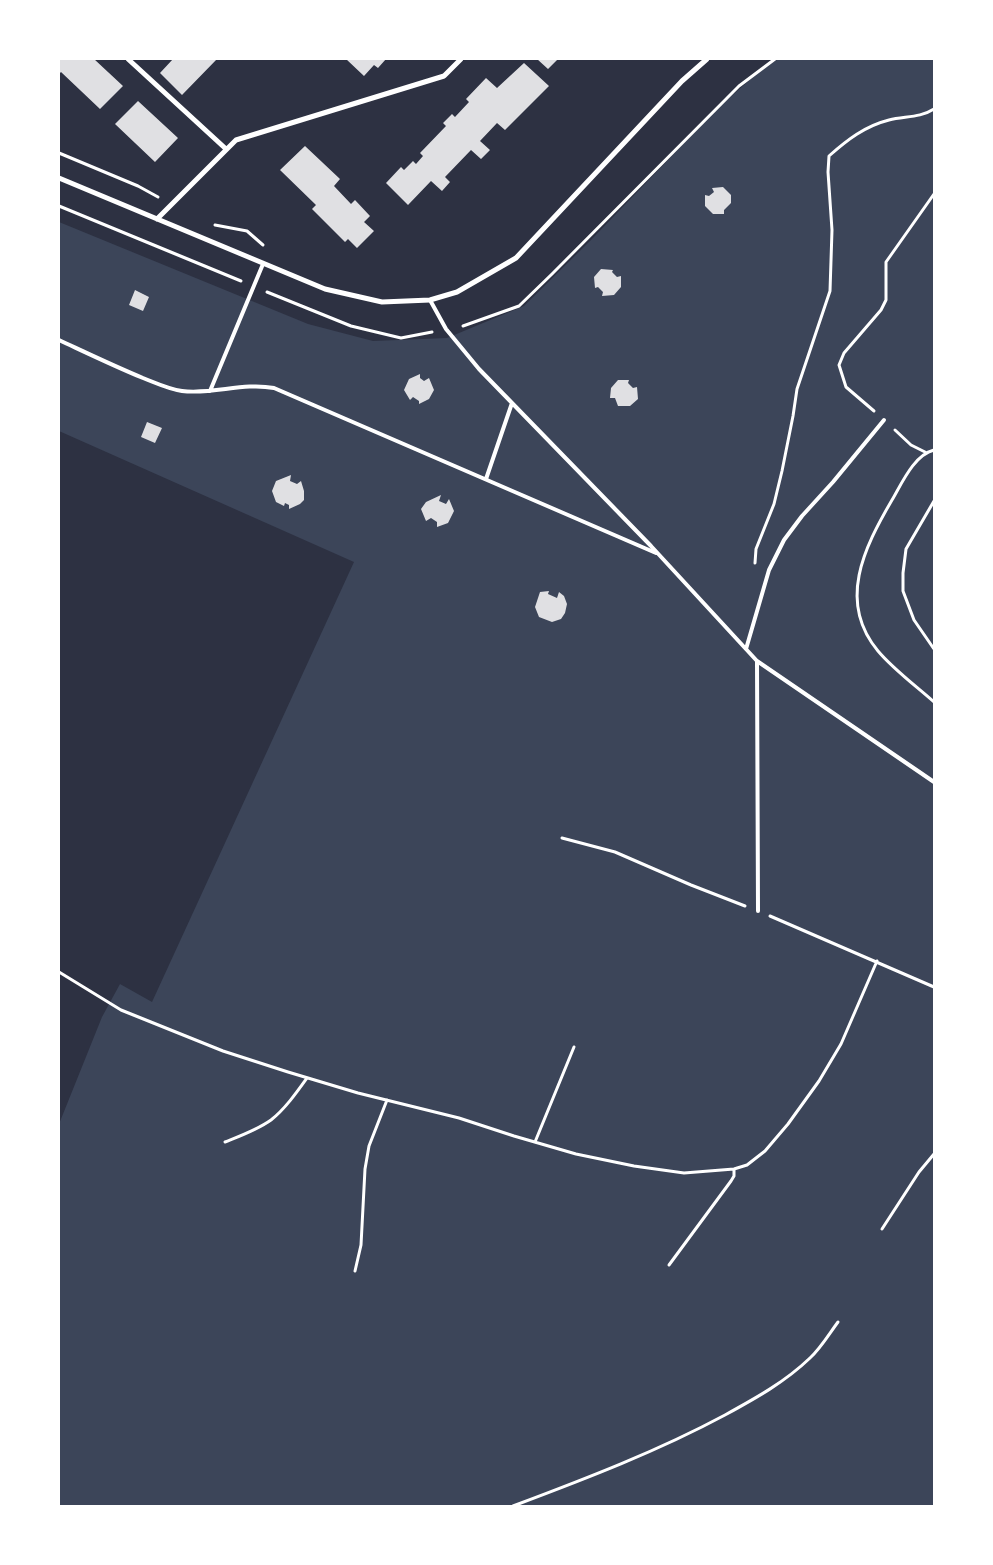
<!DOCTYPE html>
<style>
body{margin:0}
#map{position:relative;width:993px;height:1565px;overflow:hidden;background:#2d3142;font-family:Inter,sans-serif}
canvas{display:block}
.frame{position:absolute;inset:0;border:60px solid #fff;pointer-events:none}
</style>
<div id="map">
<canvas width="993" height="1565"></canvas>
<div class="frame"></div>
</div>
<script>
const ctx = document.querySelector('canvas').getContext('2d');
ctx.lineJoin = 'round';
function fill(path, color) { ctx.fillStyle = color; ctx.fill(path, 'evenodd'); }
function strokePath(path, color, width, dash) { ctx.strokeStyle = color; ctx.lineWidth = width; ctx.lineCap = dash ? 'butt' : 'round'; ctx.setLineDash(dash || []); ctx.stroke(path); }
const green = new Path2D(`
 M 778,59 L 934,59 L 934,1506 L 59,1506 L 59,1124 L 102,1017 L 120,984 L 152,1002 L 354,562 L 59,431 L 59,222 L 308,324 L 373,341 L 447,338 L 524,306 L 591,240 L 720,106 L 760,71 Z`);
const building = new Path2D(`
 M 59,59 L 94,59 L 123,86 L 100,109 L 61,72 L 59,74 Z
 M 173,59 L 217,59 L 182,95 L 160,73 Z
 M 346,59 L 386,59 L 378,68 L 374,65 L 364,76 Z
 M 537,59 L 558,59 L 548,69 Z
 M 524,63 L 549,86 L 505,130 L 497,123 L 480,141 L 490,150 L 481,159 L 471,150 L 445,177 L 450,182 L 442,191 L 431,181 L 408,205 L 386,183 L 401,167 L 404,170 L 413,161 L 416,164 L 423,156 L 420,153 L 446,126 L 443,123 L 452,114 L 455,117 L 469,102 L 466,99 L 486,78 L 497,88 Z
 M 138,101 L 178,138 L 155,162 L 115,124 Z
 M 305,146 L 340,179 L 334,186 L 351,204 L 355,200 L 370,216 L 364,222 L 374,231 L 357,248 L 348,239 L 345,242 L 312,209 L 316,205 L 280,170 Z
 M 723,187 L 731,195 L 731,203 L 724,210 L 724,214 L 713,214 L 705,206 L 705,195 L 709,196 L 714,192 L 712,188 Z
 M 601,269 L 613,270 L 612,272 L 617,277 L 621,276 L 621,287 L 614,295 L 602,296 L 603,292 L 598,287 L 595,288 L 594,277 Z
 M 135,290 L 149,297 L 143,311 L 129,305 Z
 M 420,374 L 420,378 L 424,381 L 429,378 L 434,390 L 429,399 L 419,404 L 419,401 L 413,397 L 410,400 L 404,390 L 409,379 Z
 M 618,380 L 629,380 L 628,383 L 633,388 L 637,387 L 638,399 L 630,406 L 618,406 L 615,398 L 610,398 L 611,388 Z
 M 147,422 L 162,428 L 155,443 L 141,437 Z
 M 291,475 L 290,481 L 297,484 L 301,481 L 304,491 L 304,500 L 300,504 L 289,509 L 289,505 L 285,503 L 284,506 L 276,502 L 272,491 L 276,481 Z
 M 441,495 L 439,501 L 446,504 L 449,499 L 454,511 L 448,523 L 437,527 L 437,522 L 431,518 L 426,521 L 421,509 L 426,502 Z
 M 549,591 L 548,594 L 557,598 L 559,592 L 564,596 L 567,604 L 565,613 L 561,619 L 552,622 L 539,617 L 535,607 L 540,592 Z`);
const path = new Path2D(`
 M 59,153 L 138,186 L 158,197
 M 59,206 L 241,281
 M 215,225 L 247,231 L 263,245
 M 267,292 L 351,326 L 401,338 L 432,332
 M 463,326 L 519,306 L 552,274 L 739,86 L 775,59
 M 874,411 L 846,387 L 839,365 L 844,353 L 881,310 L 886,300 L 886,262 L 934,194
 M 895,430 L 911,445 L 925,452
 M 934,450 C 914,455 902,483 892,500 C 864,548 837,602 878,651 C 893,669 916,686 934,702
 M 934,501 L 906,549 L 903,573 L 903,591 L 914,620 L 934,649
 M 755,563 L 756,549 L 774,504 L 782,471 L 793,416 L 797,389 L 830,291 L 832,230 L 828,172 L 829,156 C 847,140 865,126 889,120 C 905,116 920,118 934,109
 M 562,838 L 615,852 L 691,885 L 745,906
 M 770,916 L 934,987
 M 59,972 L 121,1010 L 223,1051 L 288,1072 L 358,1093 L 459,1118 L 514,1136 L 576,1154 L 634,1166 L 684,1173 L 734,1169 L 747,1165 L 765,1151 L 788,1124 L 819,1081 L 841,1044 L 877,961
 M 225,1142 C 240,1136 257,1130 271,1120 C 285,1109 297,1092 307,1078
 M 535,1142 L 574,1047
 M 882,1229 L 919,1172 L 934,1154
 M 669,1265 L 731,1181 L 734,1176 L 734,1169
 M 355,1271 L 361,1245 L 365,1169 L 369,1146 L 387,1100
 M 513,1506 C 585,1479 658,1451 725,1415 C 756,1398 785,1382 810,1358 C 821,1348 829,1334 838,1322`);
const service = new Path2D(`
 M 430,300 L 446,329 L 479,369 L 651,546 L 757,661 L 934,782
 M 59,340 C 87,353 114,366 143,378 C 156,383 168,389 182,391 C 213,395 243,382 274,388 L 656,553
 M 210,391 L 263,264
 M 486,479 L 512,403
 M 746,649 L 769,570 L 784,540 L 802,516 L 833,482 L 884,420
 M 757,661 L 758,911`);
const minor = new Path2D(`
 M 128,59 L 226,149
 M 59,178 L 325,289 L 382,302 L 430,300 L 457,292 L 516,258 L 682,81 L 707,59
 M 157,219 L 236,140 L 444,76 L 461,59`);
fill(green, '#3c4559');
fill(building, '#e0e0e3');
strokePath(path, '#fff', 3);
strokePath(service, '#fff', 4);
strokePath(minor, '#fff', 5);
</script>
